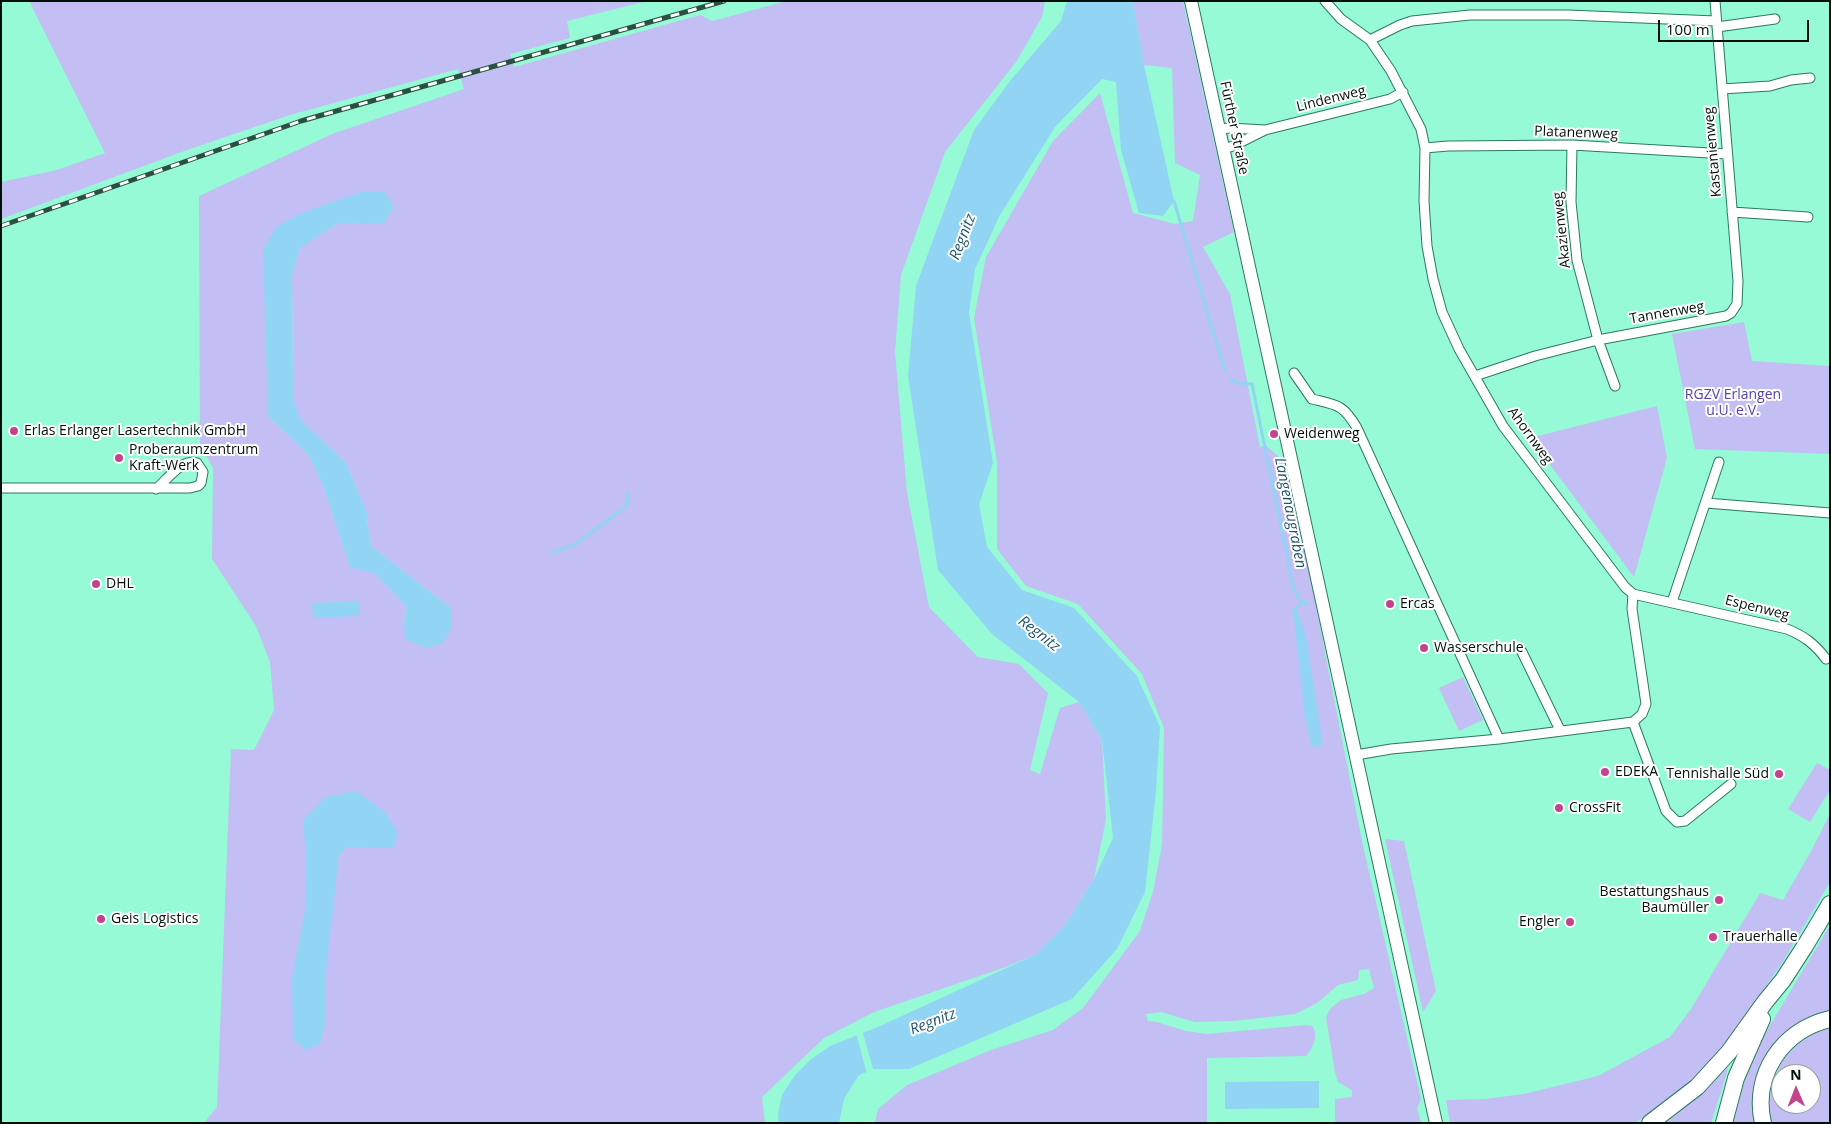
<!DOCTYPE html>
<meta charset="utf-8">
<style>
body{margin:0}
#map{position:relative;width:1831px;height:1124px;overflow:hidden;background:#96fad6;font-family:"Open Sans",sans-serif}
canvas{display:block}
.frame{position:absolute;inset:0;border:2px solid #001009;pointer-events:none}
.north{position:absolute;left:1771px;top:1064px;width:50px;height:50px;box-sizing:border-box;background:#fff;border:1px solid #999f9d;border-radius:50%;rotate:359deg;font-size:14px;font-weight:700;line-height:20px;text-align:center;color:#001009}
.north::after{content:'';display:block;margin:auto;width:18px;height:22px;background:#c4438d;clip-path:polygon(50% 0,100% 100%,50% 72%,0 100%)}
.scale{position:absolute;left:1658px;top:20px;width:151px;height:22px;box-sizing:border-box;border:2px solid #001009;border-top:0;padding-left:6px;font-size:15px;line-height:18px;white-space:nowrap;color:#001009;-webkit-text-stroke:4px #fff;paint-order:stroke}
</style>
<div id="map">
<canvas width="1831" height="1124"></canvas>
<div class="frame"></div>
<div class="north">N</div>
<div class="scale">100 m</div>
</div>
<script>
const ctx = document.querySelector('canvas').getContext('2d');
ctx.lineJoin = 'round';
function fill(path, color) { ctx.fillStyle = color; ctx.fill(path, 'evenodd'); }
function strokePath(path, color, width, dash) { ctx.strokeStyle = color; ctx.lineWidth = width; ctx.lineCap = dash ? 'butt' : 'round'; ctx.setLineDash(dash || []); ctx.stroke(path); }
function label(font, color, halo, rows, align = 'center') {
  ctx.font = font + ' "Open Sans",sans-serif'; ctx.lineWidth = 4; ctx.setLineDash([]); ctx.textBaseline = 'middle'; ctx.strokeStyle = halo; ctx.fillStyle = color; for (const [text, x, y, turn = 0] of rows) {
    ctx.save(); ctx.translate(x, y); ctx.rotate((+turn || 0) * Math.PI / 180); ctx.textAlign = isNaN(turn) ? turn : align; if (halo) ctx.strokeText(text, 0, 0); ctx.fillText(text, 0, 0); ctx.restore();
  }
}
const green = new Path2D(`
 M 29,1 L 647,1 L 567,21 L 570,38 L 510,54 L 514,67 L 700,15 L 713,21 L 786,1 L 1045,1 L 1042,17 L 1016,62 L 945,152 L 901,275 L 895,352 L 907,493 L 929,607 L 978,657 L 1019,664 L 1048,693 L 1030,770 L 1040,774 L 1060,708 L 1079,702 L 1102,740 L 1106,819 L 1094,879 L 1065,925 L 1037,954 L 1006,967 L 874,1012 L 824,1038 L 762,1097 L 765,1123 L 204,1123 L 217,1107 L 231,749 L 254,750 L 274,710 L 270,662 L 256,626 L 212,559 L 213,469 L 208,458 L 200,454 L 199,196 L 332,134 L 464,89 L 458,69 L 290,115 L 187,150 L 1,219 L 1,182 L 57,170 L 105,153 ZM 394,207 L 384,222 L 337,224 L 300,247 L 292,275 L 293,399 L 300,420 L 346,463 L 366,511 L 371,546 L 451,608 L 404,623 L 407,607 L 375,574 L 350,566 L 323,485 L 309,455 L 268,416 L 277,226 Z
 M 1133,1 L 1183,1 L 1234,232 L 1203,247 L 1230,294 L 1260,447 L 1265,445 L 1277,455 L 1285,467 L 1311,581 L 1362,841 L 1421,1099 L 1417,1108 L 1421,1123 L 1335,1123 L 1335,1099 L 1352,1097 L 1352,1090 L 1338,1082 L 1335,1072 L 1326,1017 L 1331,1008 L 1341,1000 L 1364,994 L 1374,988 L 1369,969 L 1359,970 L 1358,980 L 1338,985 L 1317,1003 L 1295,1014 L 1233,1021 L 1195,1022 L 1161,1012 L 1146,1014 L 1148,1021 L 1157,1022 L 1186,1031 L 1207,1034 L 1306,1025 L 1312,1026 C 1319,1034 1313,1049 1306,1056 L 1207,1058 L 1207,1123 L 875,1123 L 878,1109 L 907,1085 L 991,1050 L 1053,1030 L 1083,1008 L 1140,931 L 1153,892 L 1162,845 L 1164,728 L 1142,674 L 1078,604 L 1026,586 L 997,549 L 997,462 L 974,318 L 986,257 L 1053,141 L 1100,93 L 1133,213 L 1175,224 L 1193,221 L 1200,175 L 1175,163 L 1172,68 L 1144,65 Z
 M 1744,322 L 1752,361 L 1830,366 L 1830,454 L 1695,449 L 1672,334 Z
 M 1657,406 L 1667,458 L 1634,577 L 1530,438 Z
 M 1463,677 L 1483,720 L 1459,731 L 1439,688 Z
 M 1817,763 L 1830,770 L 1830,790 L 1810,822 L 1788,809 Z
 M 1830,814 L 1830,882 L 1782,963 L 1715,1060 L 1693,1081 L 1649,1115 L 1634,1123 L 1450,1123 L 1446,1100 L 1485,1099 L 1524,1094 L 1598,1076 L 1670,1037 L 1691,1009 L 1760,893 L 1783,900 L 1810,853 Z
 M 1385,839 L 1404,841 L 1436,991 L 1423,1012 Z
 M 1830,925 L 1830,1013 L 1776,1044 L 1756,1123 L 1733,1123 L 1746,1075 L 1759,1044 Z
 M 1830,1028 L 1830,1123 L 1772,1123 C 1762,1081 1788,1038 1830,1028 ZM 1781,1074 L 1811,1074 L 1811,1104 L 1781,1104 Z
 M 1727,1068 L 1728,1069 L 1711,1123 L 1662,1123 L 1693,1100 Z`);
const water = new Path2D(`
 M 1067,1 L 1133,1 L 1144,65 L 1174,201 L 1163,216 L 1139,213 L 1121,150 L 1116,82 L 1102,79 L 1055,127 L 1000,215 L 975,269 L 969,313 L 993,463 L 979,504 L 987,547 L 1022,590 L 1074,608 L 1137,676 L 1160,727 L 1156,791 L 1145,892 L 1117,949 L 1072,999 L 909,1069 L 874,1069 L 859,1075 L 844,1099 L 839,1123 L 779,1123 L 778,1114 L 782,1095 L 795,1075 L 810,1060 L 830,1046 L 878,1027 L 1037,954 L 1065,925 L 1094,879 L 1113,838 L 1102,740 L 1079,702 L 992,634 L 938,570 L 908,376 L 916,286 L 974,130 L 1010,81 L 1061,21 Z
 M 364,191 L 384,191 L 394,207 L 384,223 L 337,224 L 300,248 L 292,275 L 293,399 L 301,420 L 346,463 L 366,511 L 371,546 L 451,608 L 452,627 L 442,644 L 426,648 L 405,639 L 404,623 L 407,607 L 375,574 L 350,567 L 323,485 L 309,455 L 268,416 L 263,249 L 277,226 L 304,212 Z
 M 360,601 L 360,616 L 313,618 L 312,603 Z
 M 1293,610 L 1297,610 L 1305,631 L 1323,744 L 1317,747 L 1311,746 L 1304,711 Z
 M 356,791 L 384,811 L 398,832 L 393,848 L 348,847 L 339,855 L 326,971 L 326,1022 L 320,1044 L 306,1050 L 293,1040 L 292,978 L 305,909 L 306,857 L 303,820 L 326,797 Z
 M 1319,1081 L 1319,1108 L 1225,1109 L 1225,1082 Z`);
const pier = new Path2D(`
 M 862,1030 L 874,1072 L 867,1074 L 856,1033 Z`);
const stream = new Path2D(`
 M 1174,201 L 1225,371
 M 1230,379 L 1238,383 L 1252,384 L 1294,590 L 1302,603 L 1308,604
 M 551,553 L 576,544 L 627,506 L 628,493
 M 1293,610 L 1302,603`);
const street = new Path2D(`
 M 1325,1 L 1341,19 L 1370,40 L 1391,71 L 1421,129 L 1425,148 L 1424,201 L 1427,246 L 1433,279 L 1442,312 L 1459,349 L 1503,426 L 1625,587 L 1633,594 L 1632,609 L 1646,704 L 1642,714 L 1633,722
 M 1717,27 L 1775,19
 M 1370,40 L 1400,25 L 1412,21 L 1470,15 L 1568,15 L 1716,21
 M 1722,89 L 1770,86 L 1791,80 L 1810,78
 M 1219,129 L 1230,128 L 1265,130
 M 1572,145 L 1571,202 L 1577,260 L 1598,340 L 1615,386
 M 1425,148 L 1448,146 L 1572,145 L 1727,154
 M 1223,149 L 1233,146 L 1265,130 L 1390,99 L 1403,92
 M 1732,212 L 1808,217
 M 1294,373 L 1312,399 C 1337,405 1343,404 1357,428 L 1499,739
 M 1475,376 L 1535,356 L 1598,340 L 1726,316 L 1731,313 L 1737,304 L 1738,281 L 1715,1
 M 1,488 L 190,488 L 198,486 L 201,483 L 203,472 L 197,463 C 182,458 167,480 156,489
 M 1706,503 L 1830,513
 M 1633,594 L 1787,629 C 1804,636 1815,644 1826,659
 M 1672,602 L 1719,462
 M 1522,652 L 1560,730
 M 1633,722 L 1666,811 L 1677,822 L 1685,821 L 1731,784
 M 1356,755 L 1391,749 L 1499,739 L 1633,722`);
const secondary = new Path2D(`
 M 1191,1 L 1436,1123`);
const highway = new Path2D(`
 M 1650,1123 L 1697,1087 L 1729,1052 L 1765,1002 L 1783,980 L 1805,946 L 1830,904
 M 1724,1123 L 1736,1078 L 1762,1019
 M 1763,1123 C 1752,1075 1782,1030 1830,1019`);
const rail = new Path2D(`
 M 1,226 L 301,121 L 724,1`);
const markers = [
 [14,431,5,"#c4438d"],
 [1274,434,5,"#c4438d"],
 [119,458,5,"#c4438d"],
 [96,584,5,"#c4438d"],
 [1390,604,5,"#c4438d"],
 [1424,648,5,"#c4438d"],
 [1605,772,5,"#c4438d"],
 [1779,774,5,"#c4438d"],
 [1559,808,5,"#c4438d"],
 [1719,900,5,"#c4438d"],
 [101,919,5,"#c4438d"],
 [1570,922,5,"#c4438d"],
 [1713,937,5,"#c4438d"]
];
const streetNames = [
 ["Lindenweg",1331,99,-14],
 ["Fürther Straße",1234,128,78],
 ["Platanenweg",1576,133,2],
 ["Kastanienweg",1713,152,-95],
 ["Akazienweg",1562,230,-96],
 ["Tannenweg",1667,313,-10],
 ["Ahornweg",1530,436,54],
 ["Espenweg",1757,608,14]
];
const parkNames = [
 ["RGZV Erlangen",1733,395],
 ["u.U. e.V.",1733,411]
];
const poiNames = [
 ["Erlas Erlanger Lasertechnik GmbH",24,431],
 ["Weidenweg",1284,434],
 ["Proberaumzentrum",129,450],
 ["Kraft-Werk",129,466],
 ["DHL",106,584],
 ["Ercas",1400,604],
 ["Wasserschule",1434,648],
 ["EDEKA",1615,772],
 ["Tennishalle Süd",1769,774,"right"],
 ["CrossFit",1569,808],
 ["Bestattungshaus",1709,892,"right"],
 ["Baumüller",1709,908,"right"],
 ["Geis Logistics",111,919],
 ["Engler",1560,922,"right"],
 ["Trauerhalle",1723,937]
];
const waterNames = [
 ["Regnitz",963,237,-69],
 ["Langenaugraben",1290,513,79],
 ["Regnitz",1039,634,38],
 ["Regnitz",933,1022,-21]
];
fill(green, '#c3bef3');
fill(water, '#91d4f4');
fill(pier, '#96fad6');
strokePath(stream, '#91d4f4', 3);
strokePath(street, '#2a7960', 11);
strokePath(secondary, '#2a7960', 14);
strokePath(highway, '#2a7960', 18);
strokePath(street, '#fff', 9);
strokePath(secondary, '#fff', 12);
strokePath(highway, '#fff', 16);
strokePath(rail, '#295041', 5);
strokePath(rail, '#fff', 3, [9]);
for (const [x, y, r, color] of markers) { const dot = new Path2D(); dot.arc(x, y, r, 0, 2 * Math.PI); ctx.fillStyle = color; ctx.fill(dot); strokePath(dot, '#fff', 2); }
label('14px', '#001009', '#fff', streetNames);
label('14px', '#583fab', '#fff', parkNames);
label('14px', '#001009', '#fff', poiNames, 'left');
label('italic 15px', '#1f546a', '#fff', waterNames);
</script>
